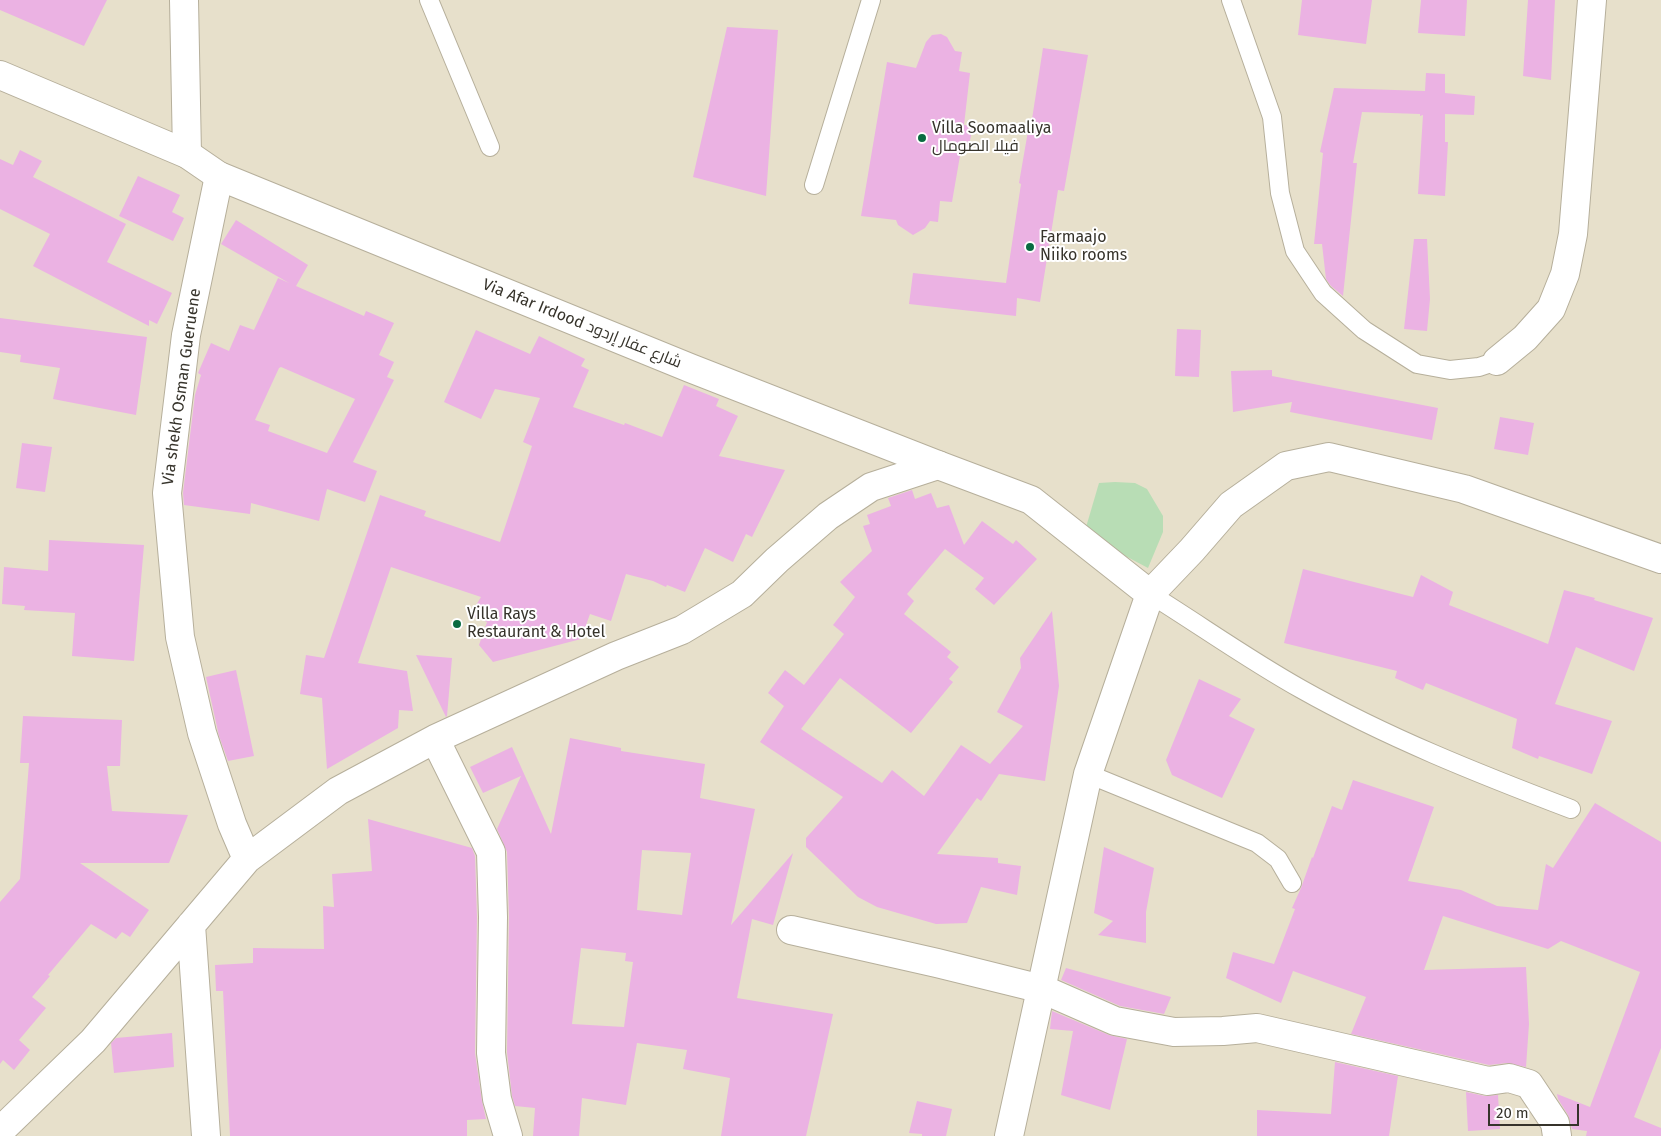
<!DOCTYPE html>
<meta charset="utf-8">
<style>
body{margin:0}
#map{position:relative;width:1661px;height:1136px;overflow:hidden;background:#e7e0cb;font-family:"Fira Sans",sans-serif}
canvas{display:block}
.scale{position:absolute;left:1488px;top:1104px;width:91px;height:22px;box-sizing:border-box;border:2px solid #36332b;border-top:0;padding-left:6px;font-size:15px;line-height:18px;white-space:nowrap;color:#36332b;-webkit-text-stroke:4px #fff;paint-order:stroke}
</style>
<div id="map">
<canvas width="1661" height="1136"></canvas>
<div class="scale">20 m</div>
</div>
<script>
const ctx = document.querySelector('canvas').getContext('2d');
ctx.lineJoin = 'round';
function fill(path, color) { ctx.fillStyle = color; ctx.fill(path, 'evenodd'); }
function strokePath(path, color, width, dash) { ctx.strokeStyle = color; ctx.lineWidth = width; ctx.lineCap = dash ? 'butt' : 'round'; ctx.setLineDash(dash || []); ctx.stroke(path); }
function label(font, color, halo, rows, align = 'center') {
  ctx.font = font + ' "Fira Sans",Cairo,sans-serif'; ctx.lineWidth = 4; ctx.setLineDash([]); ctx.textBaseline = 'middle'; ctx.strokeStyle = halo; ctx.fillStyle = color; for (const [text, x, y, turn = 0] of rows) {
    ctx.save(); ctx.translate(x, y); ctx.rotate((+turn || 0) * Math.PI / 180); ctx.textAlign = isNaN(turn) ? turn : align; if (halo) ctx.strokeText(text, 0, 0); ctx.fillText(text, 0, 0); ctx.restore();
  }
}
const green = new Path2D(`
 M 1115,482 L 1135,483 L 1147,489 L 1163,516 L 1163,532 L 1148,568 L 1084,534 L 1099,483 Z`);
const building = new Path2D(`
 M 0,0 L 107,0 L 84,46 L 0,10 Z
 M 1302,0 L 1372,0 L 1366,44 L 1298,35 Z
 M 1421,0 L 1467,0 L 1465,36 L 1418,33 Z
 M 1528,0 L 1555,0 L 1551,80 L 1523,76 Z
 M 727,27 L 778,30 L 766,196 L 693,177 Z
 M 941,34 L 947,37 L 955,51 L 962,52 L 959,71 L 970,73 L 964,125 L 973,126 L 968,150 L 961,150 L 952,202 L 940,201 L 938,222 L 930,221 L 925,228 L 913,235 L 898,225 L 896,220 L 861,216 L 887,62 L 916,68 L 926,42 L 932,35 Z
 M 1043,48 L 1088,55 L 1064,191 L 1058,190 L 1040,302 L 1017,298 L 1016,316 L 909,304 L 913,273 L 1006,283 L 1021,184 L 1019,183 L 1028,131 L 1030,132 Z
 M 1426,73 L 1445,74 L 1445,93 L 1475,96 L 1474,115 L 1445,114 L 1445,142 L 1448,142 L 1445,196 L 1418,194 L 1423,115 L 1420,116 L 1420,114 L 1362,112 L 1353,163 L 1357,163 L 1343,296 L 1331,286 L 1326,279 L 1322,244 L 1314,244 L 1323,153 L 1320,152 L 1334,88 L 1425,91 Z
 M 20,150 L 42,161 L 33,177 L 126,224 L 107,262 L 172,293 L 157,324 L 149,320 L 149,326 L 33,266 L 50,234 L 0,209 L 0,159 L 13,165 Z
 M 138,176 L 180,195 L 172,212 L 184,218 L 173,241 L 119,216 Z
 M 236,220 L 308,265 L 296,286 L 364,316 L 366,311 L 394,323 L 379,355 L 394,362 L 387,377 L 394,380 L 353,462 L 377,471 L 365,502 L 327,489 L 319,521 L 251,503 L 250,514 L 184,505 L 183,493 L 195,395 L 201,375 L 198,373 L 211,343 L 229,351 L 240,325 L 254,330 L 278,278 L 289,283 L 221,244 ZM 281,367 L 355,399 L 327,453 L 268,431 L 270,425 L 255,420 L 279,368 Z
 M 1414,239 L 1427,239 L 1430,299 L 1427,331 L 1404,329 Z
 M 0,318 L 147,337 L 136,415 L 53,399 L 60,368 L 20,362 L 21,355 L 0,352 Z
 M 1177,329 L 1201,330 L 1199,377 L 1175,376 Z
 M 476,330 L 530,354 L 539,336 L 585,359 L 581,366 L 589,370 L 573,407 L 624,425 L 625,423 L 662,437 L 684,385 L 719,399 L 716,406 L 738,416 L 719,456 L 785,470 L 752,537 L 746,534 L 733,562 L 705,548 L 685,592 L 667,585 L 666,587 L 653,581 L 626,574 L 611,621 L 590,614 L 581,639 L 493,662 L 479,645 L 487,622 L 470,615 L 481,597 L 391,567 L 358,663 L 407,671 L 413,711 L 399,710 L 398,728 L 327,769 L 322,698 L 300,694 L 306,655 L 324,658 L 380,495 L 426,511 L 424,516 L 500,542 L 532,446 L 523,442 L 540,398 L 495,389 L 481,419 L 444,402 Z
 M 1272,370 L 1272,376 L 1438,408 L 1432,440 L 1290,412 L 1292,402 L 1233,412 L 1231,371 Z
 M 1500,417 L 1534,423 L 1528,455 L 1494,449 Z
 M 22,443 L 52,447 L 45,492 L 16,488 Z
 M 912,490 L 915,499 L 931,493 L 937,508 L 949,505 L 964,545 L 982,521 L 1013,544 L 1016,540 L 1037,559 L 994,605 L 975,589 L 984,578 L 945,549 L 907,594 L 914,601 L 904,614 L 951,652 L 947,657 L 959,667 L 949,679 L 953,682 L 911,733 L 840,678 L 801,729 L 882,783 L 892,770 L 924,796 L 961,745 L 990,764 L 1023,726 L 997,712 L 1021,668 L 1020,658 L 1052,611 L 1059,686 L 1045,781 L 999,774 L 981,801 L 977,798 L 937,854 L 998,858 L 998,863 L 1021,866 L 1017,895 L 981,887 L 967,923 L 936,924 L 877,907 L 858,897 L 806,847 L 806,838 L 843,797 L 760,742 L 784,706 L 768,693 L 785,670 L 804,685 L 844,634 L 833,625 L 855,597 L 840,582 L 872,551 L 863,526 L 870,524 L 867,515 L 891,506 L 888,498 Z
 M 49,540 L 144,545 L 134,661 L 72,656 L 75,613 L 24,610 L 25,606 L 2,604 L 4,567 L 48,571 Z
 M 1303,569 L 1413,597 L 1421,575 L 1453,592 L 1449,605 L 1548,644 L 1564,590 L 1595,598 L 1594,600 L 1653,618 L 1634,671 L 1576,647 L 1555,704 L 1612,721 L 1592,774 L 1539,756 L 1538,759 L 1512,748 L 1517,719 L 1426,683 L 1423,690 L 1395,678 L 1397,671 L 1284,643 Z
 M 416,655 L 452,658 L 447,716 L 446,717 Z
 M 236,670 L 254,756 L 228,761 L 219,736 L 206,677 Z
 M 1199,679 L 1241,699 L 1229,716 L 1255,729 L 1222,798 L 1172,775 L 1166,760 Z
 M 23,716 L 122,720 L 120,766 L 107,766 L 112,811 L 188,815 L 169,863 L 80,863 L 149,910 L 130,937 L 122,932 L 116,939 L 91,924 L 48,975 L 50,976 L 32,997 L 46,1008 L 19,1040 L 30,1050 L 14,1070 L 3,1060 L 0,1064 L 0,902 L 20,879 L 29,763 L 20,763 Z
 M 570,738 L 621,748 L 621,751 L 705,764 L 700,798 L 755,809 L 731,925 L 793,853 L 773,925 L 752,919 L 737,998 L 833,1014 L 806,1136 L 721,1136 L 730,1078 L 683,1069 L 687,1050 L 637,1043 L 626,1105 L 582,1098 L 579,1136 L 533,1136 L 535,1108 L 515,1106 L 512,1096 L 507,1052 L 509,917 L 507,852 L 497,829 L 521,776 L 483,793 L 470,767 L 512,747 L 551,834 ZM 642,850 L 691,853 L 682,915 L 637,910 ZM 581,948 L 626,953 L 625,961 L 633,962 L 624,1027 L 572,1024 Z
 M 1353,780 L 1434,807 L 1408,881 L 1461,890 L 1497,906 L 1538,910 L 1546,864 L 1553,868 L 1595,803 L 1661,842 L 1661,1048 L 1634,1117 L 1661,1128 L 1661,1136 L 1586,1136 L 1587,1131 L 1572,1129 L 1568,1115 L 1558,1099 L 1557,1094 L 1590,1107 L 1640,972 L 1561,941 L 1548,949 L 1443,916 L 1424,970 L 1526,967 L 1529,1024 L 1526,1067 L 1507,1063 L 1489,1065 L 1351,1034 L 1366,997 L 1293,971 L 1281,1003 L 1226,978 L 1233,952 L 1274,964 L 1295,909 L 1292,908 L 1301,888 L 1312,857 L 1313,858 L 1332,806 L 1342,810 Z
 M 368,819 L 472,848 L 475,856 L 477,917 L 475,1053 L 482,1101 L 486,1119 L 467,1120 L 467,1136 L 230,1136 L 223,991 L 216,991 L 215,965 L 253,963 L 253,948 L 324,949 L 323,906 L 334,907 L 332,874 L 372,871 Z
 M 1104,847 L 1154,868 L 1146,912 L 1146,943 L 1098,935 L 1113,921 L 1094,913 Z
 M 1066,968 L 1171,997 L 1164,1014 L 1120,1006 L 1061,980 Z
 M 1052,1011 L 1109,1035 L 1127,1039 L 1110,1110 L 1061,1095 L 1073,1031 L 1050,1029 Z
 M 172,1033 L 174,1067 L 114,1073 L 111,1043 L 116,1038 Z
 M 1335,1062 L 1398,1076 L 1389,1136 L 1257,1136 L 1257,1110 L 1331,1114 Z
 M 1466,1092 L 1485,1096 L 1498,1095 L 1500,1129 L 1468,1131 Z
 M 917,1101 L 952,1109 L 946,1136 L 922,1136 L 922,1134 L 909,1133 Z`);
const lane = new Path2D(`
 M 429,0 L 490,147
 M 1231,0 L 1272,117 L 1280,193 L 1295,251 L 1323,293 L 1364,330 L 1417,364 L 1450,370 L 1479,367 L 1497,361
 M 814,185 L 871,0
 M 1150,594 C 1200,625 1249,660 1301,689 C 1386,737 1479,774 1571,809
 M 1088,774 L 1257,843 L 1278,859 L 1292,883`);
const street = new Path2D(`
 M 184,0 L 187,154
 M 219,176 L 186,335 L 167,493 L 180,637 L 202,733 L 232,824 L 247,859
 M 1497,361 L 1525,338 L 1551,309 L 1565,274 L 1573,234 L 1592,0
 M 435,739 L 491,852 L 493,917 L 491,1053 L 497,1099 L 508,1136
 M 191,925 L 206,1136
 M 791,930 L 937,963 L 1042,989 L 1115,1021 L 1174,1032 L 1223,1031 L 1257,1028 L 1488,1081 L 1509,1078 L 1529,1084 L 1555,1123 L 1557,1136
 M 0,1131 L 93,1041 L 247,859 L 338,791 L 435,739 L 616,656 L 682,630 L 742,594 L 777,560 L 828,516 L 871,487 L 938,465`);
const secondary = new Path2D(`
 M 0,75 L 187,154 L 219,176 L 690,368 L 938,465 L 1031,500 L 1150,594
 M 1009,1136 L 1088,774 L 1150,594 L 1192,550 L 1231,505 L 1286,466 L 1329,457 L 1464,489 L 1661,559`);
const markers = [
 [922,138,5,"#096b41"],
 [1030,247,5,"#096b41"],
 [457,624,5,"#096b41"]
];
const poiNames = [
 ["Villa Soomaaliya",932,129],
 ["فيلا الصومال",932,147],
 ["Farmaajo",1040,238],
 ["Niiko rooms",1040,256],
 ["Villa Rays",467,615],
 ["Restaurant & Hotel",467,633]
];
const streetNames = [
 ["Via Afar Irdood شارع عفار إردود",582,324,22],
 ["Via shekh Osman Gueruene",182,387,-82]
];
fill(green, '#b8ddb5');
fill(building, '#ebb2e3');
strokePath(lane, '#b6af9b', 20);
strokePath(street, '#b6af9b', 30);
strokePath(secondary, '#b6af9b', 30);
strokePath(lane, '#fff', 18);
strokePath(street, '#fff', 28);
strokePath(secondary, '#fff', 28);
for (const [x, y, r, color] of markers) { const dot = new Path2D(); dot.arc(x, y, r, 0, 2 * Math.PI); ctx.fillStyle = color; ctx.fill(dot); strokePath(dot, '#fff', 2); }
label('16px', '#36332b', '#fff', poiNames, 'left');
label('16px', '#36332b', '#fff', streetNames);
</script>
